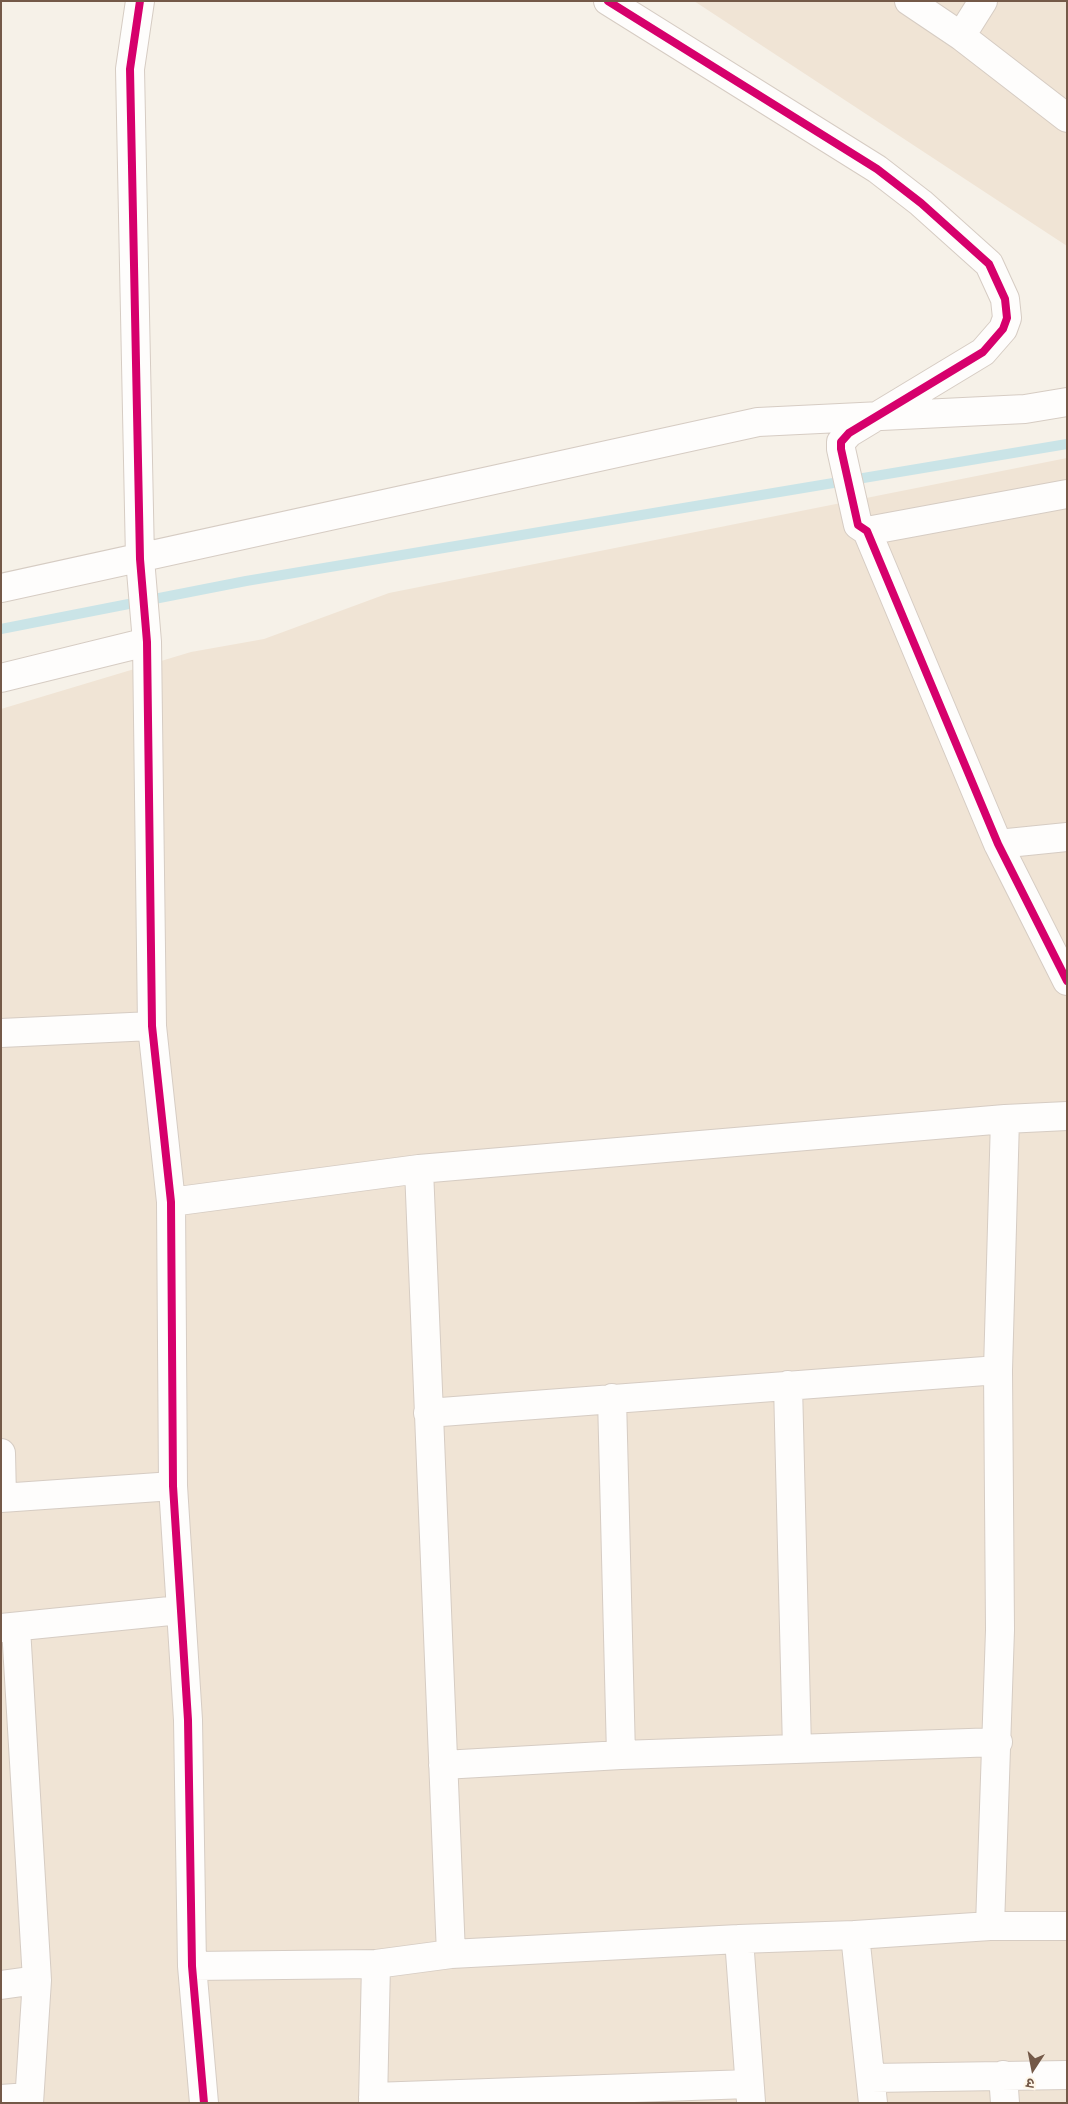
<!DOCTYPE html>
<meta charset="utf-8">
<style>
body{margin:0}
#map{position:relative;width:1068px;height:2104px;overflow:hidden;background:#f6f1e8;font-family:"Archivo Narrow","Noto Sans Devanagari",sans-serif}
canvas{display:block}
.frame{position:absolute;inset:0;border:2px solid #745948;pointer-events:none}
.north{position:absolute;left:1008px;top:2044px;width:50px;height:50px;-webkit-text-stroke:4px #fff7e9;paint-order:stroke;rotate:191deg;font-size:14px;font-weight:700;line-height:20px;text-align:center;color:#745948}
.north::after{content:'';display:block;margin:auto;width:18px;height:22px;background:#745948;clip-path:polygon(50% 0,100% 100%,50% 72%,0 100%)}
</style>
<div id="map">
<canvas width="1068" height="2104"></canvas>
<div class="frame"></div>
<div class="north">उ</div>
</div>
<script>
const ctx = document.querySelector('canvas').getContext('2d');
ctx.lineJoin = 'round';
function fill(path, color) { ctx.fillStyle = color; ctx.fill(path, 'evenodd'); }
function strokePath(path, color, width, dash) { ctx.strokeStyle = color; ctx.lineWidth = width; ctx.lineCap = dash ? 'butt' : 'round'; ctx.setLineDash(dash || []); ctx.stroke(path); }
const residential = new Path2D(`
 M 694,1 L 1067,1 L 1067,246 Z
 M 1067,458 L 1067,2103 L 1,2103 L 1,709 L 191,652 L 264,639 L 389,593 Z`);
const stream = new Path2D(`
 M 1,629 L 246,581 L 1067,444`);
const minor = new Path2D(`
 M 140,1 L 130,69 L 140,559 L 147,642 L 152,1026 L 171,1202 L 173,1486 L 188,1720 L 192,1966 L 204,2103
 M 608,1 L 877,169 L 921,203 L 989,264 L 1005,299 L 1007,318 L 1003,329 L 983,352 L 849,433 L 841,442 L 841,449 L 858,525 L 867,531 L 998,844 L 1067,981
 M 909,1 L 961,36 L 1067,118
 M 961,36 L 983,1
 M 867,531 L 1067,494
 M 1,588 L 758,422 L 1025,409 L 1067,402
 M 1,678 L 147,642
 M 998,844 L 1067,837
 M 1,1033 L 152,1026
 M 419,1169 L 451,1954
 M 171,1202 L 419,1169 L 1005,1119 L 1067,1116
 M 788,1385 L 797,1749
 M 612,1398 L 621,1755
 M 428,1413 L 998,1370
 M 1,1453 L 2,1498
 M 1,1498 L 173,1486
 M 1,1628 L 180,1610
 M 16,1628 L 37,1980 L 29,2103
 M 443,1765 L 621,1755 L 998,1742
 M 990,1926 L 1000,1630 L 998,1370 L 1005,1119
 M 855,1935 L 873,2103
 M 739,1939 L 751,2102
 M 192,1966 L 376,1964 L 451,1954 L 739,1939 L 855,1935 L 990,1926 L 1067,1926
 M 1,1985 L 37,1980
 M 1003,2075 L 1005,2103
 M 871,2078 L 1067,2075
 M 373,2097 L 749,2084
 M 1,2099 L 29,2097
 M 373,2103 L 376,1964`);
const cycleway = new Path2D(`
 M 140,1 L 130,69 L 140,559 L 147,642 L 152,1026 L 171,1202 L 173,1486 L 188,1720 L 192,1966 L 204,2103
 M 608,1 L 877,169 L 921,203 L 989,264 L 1005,299 L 1007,318 L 1003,329 L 983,352 L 849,433 L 841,442 L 841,449 L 858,525 L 867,531 L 998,844 L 1067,981`);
fill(residential, '#f0e4d5');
strokePath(stream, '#cae4e7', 10);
strokePath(minor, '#d6ccc3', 30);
strokePath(minor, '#fefdfc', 28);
strokePath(cycleway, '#d6006c', 8);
</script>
